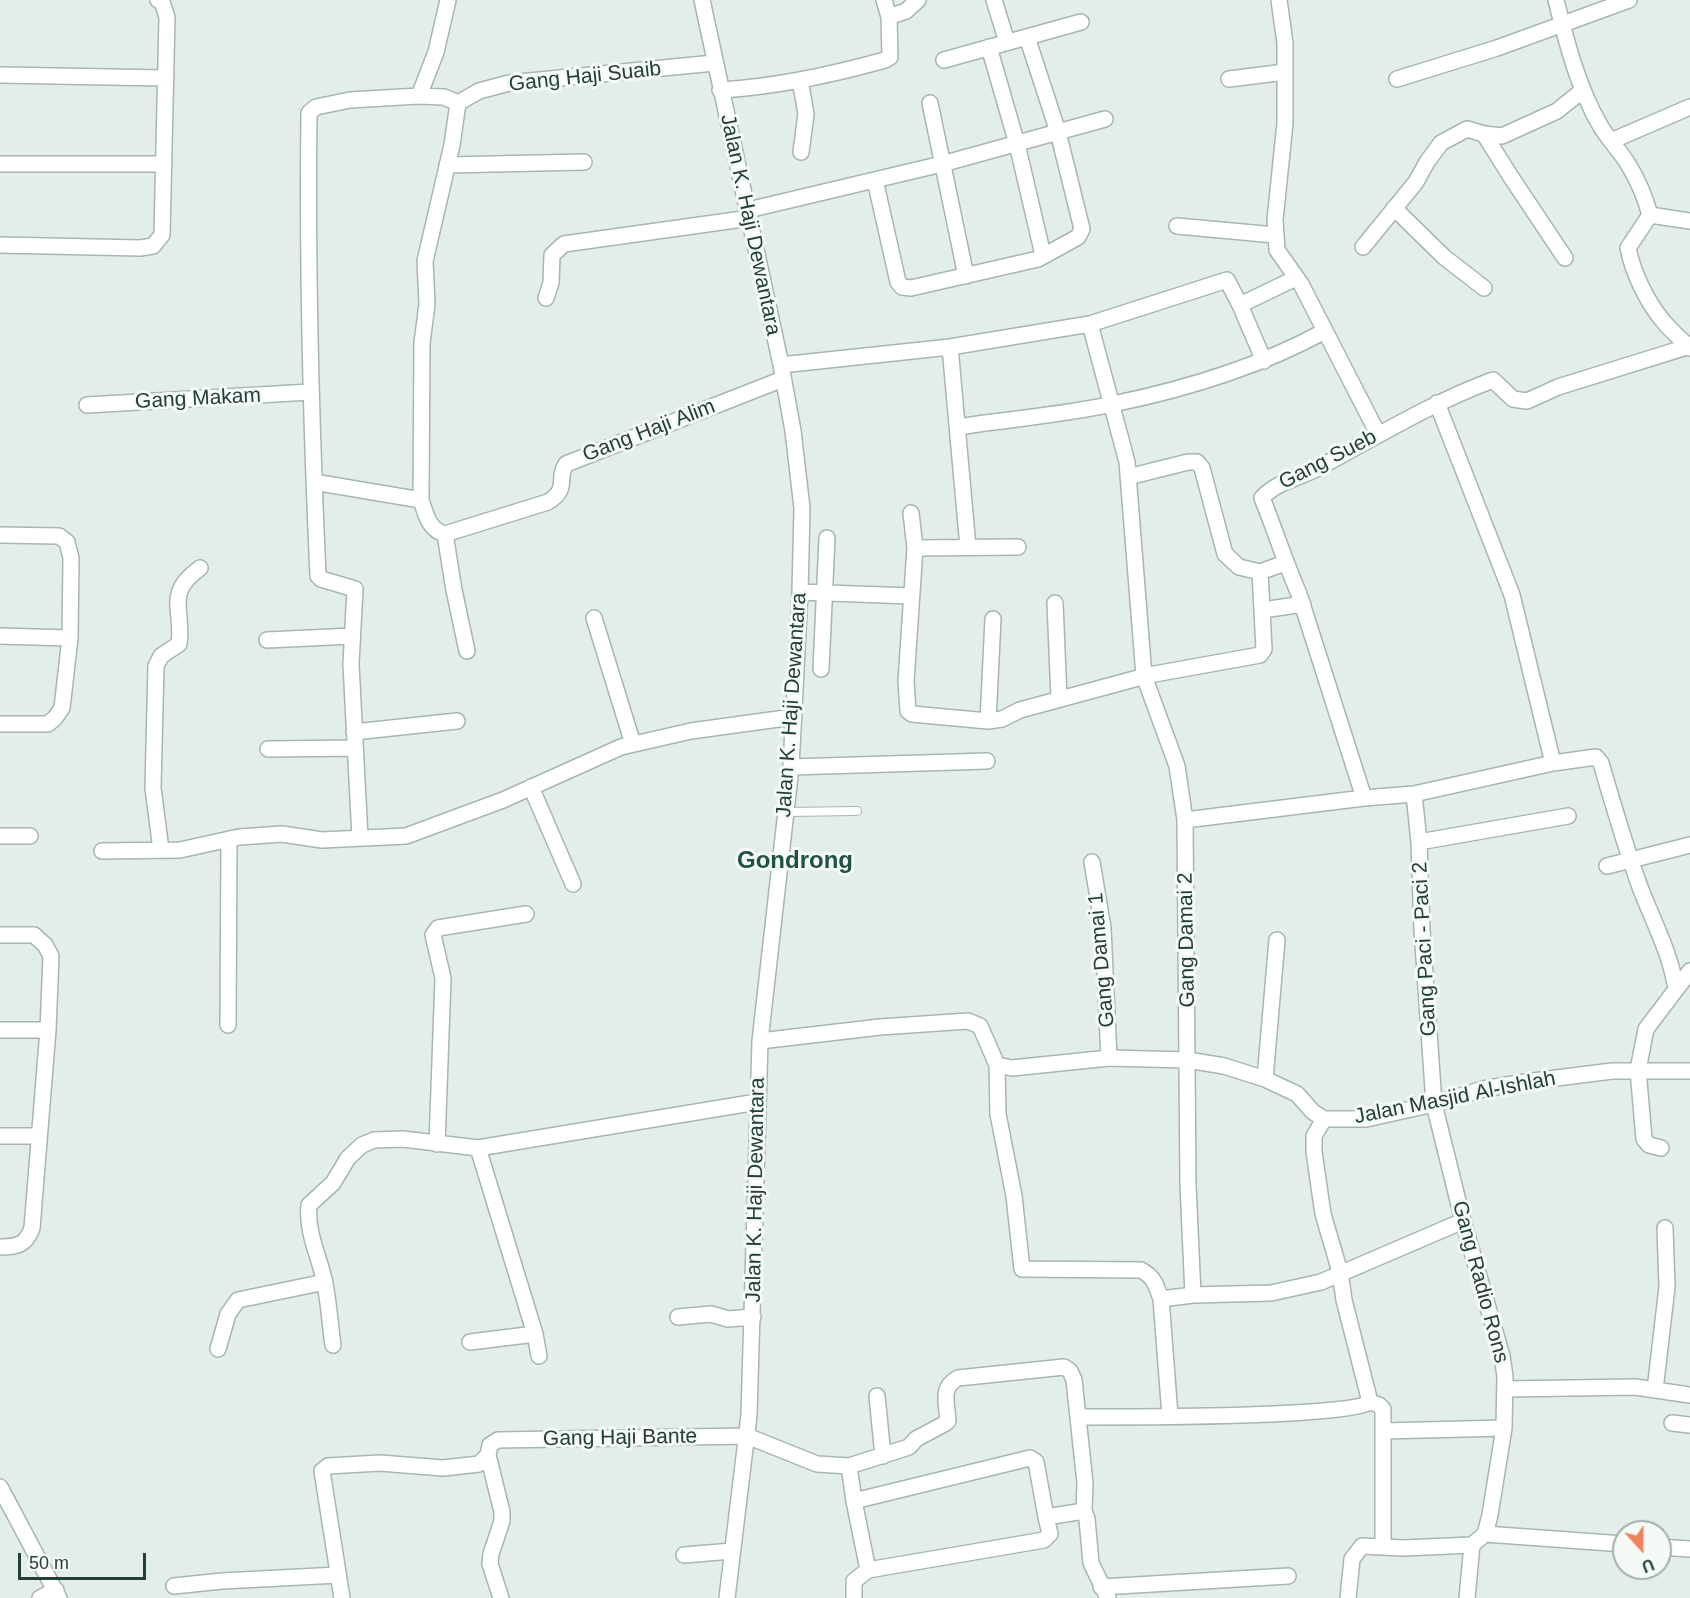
<!DOCTYPE html>
<style>
body{margin:0}
#map{position:relative;width:1690px;height:1598px;overflow:hidden;background:#e4eee9;font-family:Helvetica,sans-serif}
canvas{display:block}
.north{position:absolute;left:1612px;top:1520px;width:60px;height:60px;box-sizing:border-box;background:#f5faf7;border:2px solid #a1afab;border-radius:50%;rotate:159deg;font-size:16px;font-weight:700;line-height:24px;text-align:center;color:#233f38}
.north::after{content:'';display:block;margin:auto;width:21px;height:27px;background:#f1825e;clip-path:polygon(50% 0,100% 100%,50% 72%,0 100%)}
.scale{position:absolute;left:18px;top:1553px;width:128px;height:27px;box-sizing:border-box;border:3px solid #233f38;border-top:0;padding-left:8px;font-size:18px;line-height:21px;white-space:nowrap;color:#233f38;-webkit-text-stroke:4px #f5faf7;paint-order:stroke}
</style>
<div id="map">
<canvas width="1690" height="1598"></canvas>
<div class="north">U</div>
<div class="scale">50 m</div>
</div>
<script>
const ctx = document.querySelector('canvas').getContext('2d');
ctx.lineJoin = 'round';
function strokePath(path, color, width, dash) { ctx.strokeStyle = color; ctx.lineWidth = width; ctx.lineCap = dash ? 'butt' : 'round'; ctx.setLineDash(dash || []); ctx.stroke(path); }
function label(font, color, halo, rows, align = 'center') {
  ctx.font = font + ' Helvetica,sans-serif'; ctx.lineWidth = 6; ctx.setLineDash([]); ctx.textBaseline = 'middle'; ctx.strokeStyle = halo; ctx.fillStyle = color; for (const [text, x, y, turn = 0] of rows) {
    ctx.save(); ctx.translate(x, y); ctx.rotate((+turn || 0) * Math.PI / 180); ctx.textAlign = isNaN(turn) ? turn : align; if (halo) ctx.strokeText(text, 0, 0); ctx.fillText(text, 0, 0); ctx.restore();
  }
}
const service = new Path2D(`
 M 786,812 L 857,811`);
const minor = new Path2D(`
 M 702,0 L 781,365 L 793,431 L 802,508 L 800,592 L 791,767 L 760,1041 L 749,1415 L 727,1598
 M 884,0 L 889,17
 M 994,0 L 1007,42
 M 1279,0 L 1285,43 L 1285,123 L 1275,220 L 1277,250 L 1301,284 L 1378,434
 M 1556,0 C 1567,44 1578,88 1601,127 C 1609,140 1620,151 1628,164 C 1638,180 1645,197 1650,215 L 1628,248 C 1633,273 1647,302 1663,321 C 1671,331 1681,339 1690,348
 M 989,47 L 1017,144 L 1043,255
 M 944,60 L 1081,22
 M 0,75 L 166,78
 M 1229,79 L 1285,72
 M 1397,79 L 1497,48 L 1629,0
 M 800,80 L 806,114 L 801,152
 M 720,90 C 776,87 831,75 885,60 L 890,57 L 889,17 L 906,11 L 918,0
 M 419,96 L 436,52 L 448,0
 M 458,103 L 479,91 L 509,83 L 714,63
 M 930,103 L 966,276
 M 1484,134 L 1511,177 L 1565,258
 M 1611,141 L 1690,107
 M 0,164 L 164,164
 M 447,165 L 584,162
 M 875,180 L 898,282 L 902,287 L 911,288 L 1038,259 L 1078,237 L 1082,229 L 1058,132 L 1027,37
 M 1394,208 L 1444,257 L 1484,288
 M 748,210 L 942,164 L 1105,119
 M 1650,215 L 1690,221
 M 1177,226 L 1275,235
 M 0,245 L 140,248 L 153,246 L 162,235 L 167,17 L 162,2 L 158,0
 M 1363,247 L 1416,182 L 1427,162 L 1441,143 L 1467,129 L 1484,134 L 1502,136 L 1557,111 L 1583,90
 M 546,298 L 551,283 L 552,255 L 564,244 L 750,218
 M 1240,305 L 1296,278
 M 1090,324 L 1127,462 L 1144,676 L 1177,766 L 1185,820 L 1188,1185 L 1193,1295
 M 950,347 L 968,547
 M 781,365 L 950,347 L 1090,324 L 1227,280 L 1240,305 L 1264,361
 M 1437,403 L 1512,595 L 1553,763
 M 87,405 L 310,392
 M 958,427 C 1009,419 1063,415 1113,404 C 1186,389 1259,367 1325,331
 M 1128,477 L 1188,462 L 1197,462 L 1202,468 L 1225,554 L 1239,567 L 1260,572
 M 314,482 L 421,500
 M 911,513 L 915,548 L 906,681 L 908,711 L 912,714 L 988,721 L 993,619
 M 445,534 L 454,590 L 467,651
 M 0,535 L 59,536 L 67,542 L 71,558 L 70,638 L 62,708 L 55,718 L 48,724 L 0,724
 M 915,548 L 1018,547
 M 800,592 L 911,596
 M 1055,603 L 1059,699
 M 1263,610 L 1303,604
 M 594,618 L 633,744
 M 0,636 L 70,638
 M 267,640 L 352,636
 M 821,669 L 827,538
 M 988,721 L 1002,719 L 1020,710 L 1149,675 L 1260,655 L 1264,649 L 1260,572 L 1285,563
 M 354,732 L 457,721
 M 268,749 L 355,748
 M 791,767 L 987,761
 M 531,787 L 573,884
 M 1364,798 L 1299,594 C 1285,562 1275,530 1262,498 C 1276,482 1299,478 1318,468 C 1376,437 1431,403 1493,380 L 1513,399 L 1527,401 L 1558,387 L 1690,346
 M 1185,820 L 1364,798 L 1414,794 L 1553,763 L 1596,757 L 1601,763 C 1613,804 1625,846 1640,887 C 1652,919 1669,950 1675,984
 M 0,836 L 30,836
 M 360,838 L 351,664 L 355,589 L 321,579 L 318,576 C 311,422 307,268 309,113 L 316,107 L 350,100 L 419,96 L 444,97 L 458,103 L 452,145 L 425,261 L 427,304 L 422,343 L 421,500 C 426,515 429,530 445,534 L 548,502 C 570,488 556,479 566,464 L 783,379
 M 1419,842 L 1568,816
 M 161,850 L 153,788 L 156,666 L 161,656 L 179,644 C 184,609 164,594 200,568
 M 102,851 L 180,850 L 239,837 L 282,834 L 322,840 L 406,836 L 503,800 L 621,747 L 691,731 L 793,717
 M 1092,862 L 1103,928 L 1109,1058
 M 1607,866 L 1690,845
 M 0,935 L 34,935 L 45,945 L 51,956 L 48,1030 L 32,1228 C 26,1245 17,1247 0,1247
 M 228,1025 L 229,839
 M 0,1030 L 48,1030
 M 760,1041 L 880,1027 L 968,1021 L 980,1026 L 997,1065 L 1012,1068 L 1109,1058 L 1188,1060 L 1224,1066 L 1265,1079 L 1297,1094 L 1313,1112 L 1324,1119 L 1366,1119 L 1434,1104 L 1483,1089 L 1525,1082 L 1612,1071 L 1690,1071
 M 997,1065 L 998,1114 L 1014,1196 L 1022,1269 L 1141,1270 C 1154,1277 1156,1285 1161,1299 L 1193,1295 L 1271,1293 L 1321,1282 L 1463,1221
 M 1265,1079 L 1277,940
 M 0,1136 L 39,1136
 M 437,1144 L 443,978 L 433,935 L 438,928 L 526,914
 M 478,1148 L 535,1334 L 539,1356
 M 1661,1148 L 1649,1145 L 1644,1139 L 1638,1070 L 1646,1029 L 1690,971
 M 1161,1299 L 1170,1416
 M 678,1317 L 711,1314 L 728,1319 L 753,1317
 M 470,1342 L 535,1334
 M 333,1345 C 330,1325 329,1304 325,1284 C 320,1257 306,1233 309,1205 L 333,1183 L 348,1158 L 362,1145 L 374,1140 L 403,1139 L 478,1148 L 757,1102
 M 218,1349 L 228,1314 L 238,1300 L 325,1282
 M 1505,1389 L 1635,1387 L 1690,1395
 M 1655,1390 L 1667,1287 L 1665,1228
 M 877,1396 L 883,1456
 M 1370,1402 L 1379,1405 L 1383,1409 L 1383,1547
 M 1078,1417 C 1118,1417 1352,1418 1370,1402 L 1344,1300 L 1340,1272 L 1323,1214 L 1314,1152 L 1314,1136 L 1324,1119
 M 1672,1423 L 1690,1425
 M 1383,1431 L 1504,1428
 M 488,1455 L 502,1512 L 502,1521 L 491,1554 L 490,1564 L 501,1598
 M 849,1466 L 854,1501 L 868,1570
 M 0,1487 L 59,1598
 M 854,1501 L 1030,1458 L 1036,1462 L 1046,1517
 M 1485,1534 L 1624,1544
 M 1660,1547 L 1690,1549
 M 684,1555 L 732,1551
 M 174,1586 L 222,1581 L 338,1575
 M 1101,1587 L 1288,1576
 M 40,1598 L 56,1590
 M 342,1598 L 322,1471 L 328,1466 L 380,1463 L 443,1468 L 479,1464 L 488,1455 L 490,1445 L 498,1440 L 747,1436 L 817,1464 L 849,1466 L 909,1447 L 916,1439 L 946,1423 L 948,1421 C 947,1402 940,1388 958,1378 L 1064,1367 L 1070,1371 L 1074,1380 L 1085,1483 L 1084,1511
 M 854,1598 L 854,1581 L 868,1570 L 1044,1540 L 1050,1534 L 1046,1517 L 1084,1511 L 1087,1519 L 1091,1563 L 1108,1598
 M 1348,1598 L 1352,1559 L 1362,1546 L 1403,1548 L 1472,1545 L 1485,1534 L 1490,1515 L 1504,1428 L 1505,1376 L 1502,1356 L 1463,1221 L 1434,1104 L 1422,930 L 1419,842 L 1414,794
 M 1467,1598 L 1472,1545`);
const streetNames = [
 ["Gang Haji Suaib",585,77,-6],
 ["Jalan K. Haji Dewantara",750,225,78],
 ["Gang Makam",198,399,-3],
 ["Gang Haji Alim",649,431,-21],
 ["Gang Sueb",1328,460,-27],
 ["Jalan K. Haji Dewantara",792,705,-86],
 ["Gang Damai 2",1187,940,-91],
 ["Gang Paci - Paci 2",1425,949,-93],
 ["Gang Damai 1",1102,960,-95],
 ["Jalan Masjid Al-Ishlah",1455,1098,-11],
 ["Jalan K. Haji Dewantara",756,1190,-89],
 ["Gang Radio Rons",1480,1282,75],
 ["Gang Haji Bante",620,1438,-1]
];
const quarterNames = [
 ["Gondrong",795,861]
];
strokePath(service, '#a6b6b0', 10);
strokePath(minor, '#a6b6b0', 18);
strokePath(service, '#fff', 8);
strokePath(minor, '#fff', 15);
label('21px', '#233f38', '#f5faf7', streetNames);
label('bold 24px', '#1f5245', '#f5faf7', quarterNames);
</script>
